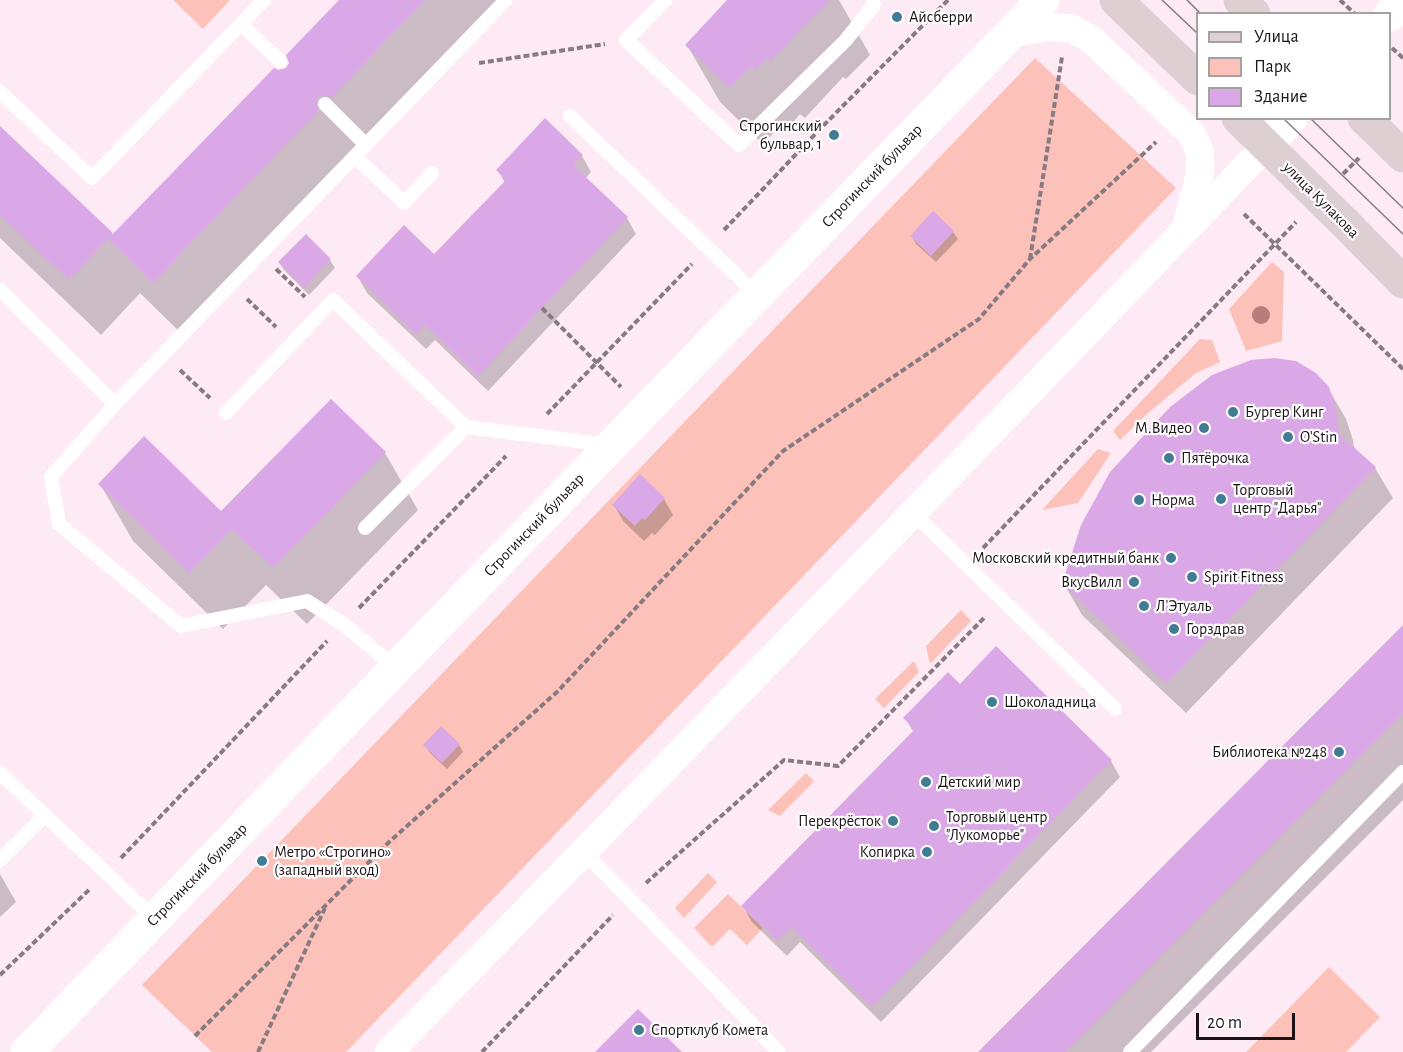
<!DOCTYPE html>
<meta charset="utf-8">
<style>
body{margin:0}
#map{position:relative;width:1403px;height:1052px;overflow:hidden;background:#feeaf5;font-family:"Alegreya Sans",sans-serif}
canvas{display:block}
.legend{position:absolute;left:1196px;top:12px;width:195px;height:108px;box-sizing:border-box;background:#fff;border:2px solid #a4a1a3;margin:0;padding:8px 10px;list-style:none;font-size:18px;color:#1c1318}
.legend li{display:flex;align-items:center;gap:12px;height:30px}
.legend b{width:30px;border:2px solid #a4a1a3}
.scale{position:absolute;left:1196px;top:1013px;width:99px;height:27px;box-sizing:border-box;border:3px solid #1c1318;border-top:0;padding-left:8px;font-size:18px;line-height:21px;white-space:nowrap;color:#1c1318;-webkit-text-stroke:4px #fff;paint-order:stroke}
</style>
<div id="map">
<canvas width="1403" height="1052"></canvas>
<ul class="legend">
<li><b style="height:8px;background:#decfd2"></b>Улица</li>
<li><b style="height:16px;background:#fcc1b8"></b>Парк</li>
<li><b style="height:16px;background:#daa7e7"></b>Здание</li>
</ul>
<div class="scale">20 m</div>
</div>
<script>
const ctx = document.querySelector('canvas').getContext('2d');
ctx.lineJoin = 'round';
function fill(path, color) { ctx.fillStyle = color; ctx.fill(path, 'evenodd'); }
function strokePath(path, color, width, dash) { ctx.strokeStyle = color; ctx.lineWidth = width; ctx.lineCap = dash ? 'butt' : 'round'; ctx.setLineDash(dash || []); ctx.stroke(path); }
function label(font, color, halo, rows, align = 'center') {
  ctx.font = font + ' "Alegreya Sans",sans-serif'; ctx.lineWidth = 4.5; ctx.setLineDash([]); ctx.textBaseline = 'middle'; ctx.strokeStyle = halo; ctx.fillStyle = color; for (const [text, x, y, turn = 0] of rows) {
    ctx.save(); ctx.translate(x, y); ctx.rotate((+turn || 0) * Math.PI / 180); ctx.textAlign = isNaN(turn) ? turn : align; if (halo) ctx.strokeText(text, 0, 0); ctx.fillText(text, 0, 0); ctx.restore();
  }
}
const green = new Path2D(`
 M 173,0 L 230,0 L 203,29 Z
 M 1035,58 L 1176,188 L 346,1052 L 212,1052 L 142,985 Z
 M 1272,262 L 1284,272 L 1282,341 L 1246,351 L 1229,309 Z
 M 1200,339 L 1212,340 L 1220,362 L 1196,373 L 1148,413 L 1120,440 L 1113,431 Z
 M 1098,449 L 1111,453 L 1078,503 L 1042,510 Z
 M 961,610 L 971,621 L 930,664 L 926,646 Z
 M 914,661 L 919,672 L 884,708 L 875,699 Z
 M 806,773 L 814,781 L 780,816 L 768,810 Z
 M 708,873 L 717,882 L 684,918 L 675,908 Z
 M 728,894 L 763,928 L 747,945 L 730,929 L 712,947 L 694,928 Z
 M 1329,967 L 1380,1017 L 1346,1052 L 1246,1052 Z`);
const shadow = new Path2D(`
 M 341,0 L 510,0 L 185,337 L 140,293 L 101,335 L 0,238 L 0,128 L 113,236 L 278,71 L 287,69 Z
 M 729,0 L 839,0 L 870,55 L 846,79 L 843,77 L 805,118 L 800,114 L 790,126 L 784,122 L 763,144 L 720,102 L 687,45 Z
 M 582,156 L 591,172 L 585,179 L 627,218 L 636,234 L 488,391 L 435,340 L 426,349 L 367,293 L 358,277 L 434,256 L 505,183 L 498,170 Z
 M 953,232 L 958,239 L 936,262 L 916,244 L 912,237 Z
 M 306,236 L 330,260 L 335,268 L 309,295 L 284,270 L 279,262 Z
 M 1328,388 L 1346,419 L 1353,440 L 1354,449 L 1375,468 L 1393,498 L 1186,713 L 1082,615 L 1064,584 Z
 M 385,453 L 418,510 L 307,624 L 266,585 L 223,629 L 133,541 L 100,484 L 221,514 Z
 M 664,499 L 673,515 L 655,535 L 652,533 L 644,541 L 623,521 L 614,505 Z
 M 1403,627 L 1403,800 L 1151,1052 L 980,1052 Z
 M 996,648 L 1111,761 L 1120,777 L 881,1022 L 800,942 L 787,956 L 752,922 L 743,906 L 914,733 L 905,718 L 960,686 Z
 M 425,745 L 459,745 L 463,752 L 447,769 L 430,753 Z
 M 0,874 L 16,902 L 0,917 Z`);
const building = new Path2D(`
 M 339,0 L 425,0 L 331,98 L 323,95 L 318,98 L 316,106 L 319,110 L 153,283 L 108,239 L 274,68 L 278,70 L 286,68 L 289,63 L 286,55 Z
 M 727,0 L 829,0 L 771,61 L 767,58 L 756,70 L 751,66 L 730,88 L 685,45 Z
 M 545,118 L 583,155 L 573,165 L 628,217 L 478,376 L 425,325 L 416,334 L 356,276 L 404,225 L 434,254 L 506,180 L 496,170 Z
 M 0,126 L 113,233 L 69,280 L 0,215 Z
 M 933,211 L 954,231 L 931,256 L 910,236 Z
 M 306,234 L 331,259 L 304,288 L 278,262 Z
 M 1274,358 L 1296,361 L 1316,373 L 1329,387 L 1336,408 L 1339,434 L 1376,467 L 1167,683 L 1062,584 L 1081,525 L 1110,472 L 1170,407 L 1212,375 L 1251,360 Z
 M 331,399 L 386,452 L 273,568 L 232,529 L 189,573 L 98,484 L 144,436 L 221,511 Z
 M 640,474 L 665,498 L 645,520 L 642,518 L 635,526 L 612,505 Z
 M 1403,625 L 1403,713 L 1065,1052 L 978,1052 Z
 M 996,646 L 1112,760 L 872,1007 L 791,927 L 778,941 L 741,906 L 915,729 L 903,718 L 948,672 L 960,684 Z
 M 441,726 L 460,744 L 442,763 L 423,745 Z
 M 638,1009 L 682,1052 L 595,1052 Z`);
const path = new Path2D(`
 M 1340,0 L 1355,14
 M 1392,48 L 1403,58
 M 479,63 L 605,44
 M 1343,174 L 1359,158
 M 1244,214 L 1403,369
 M 724,230 L 820,129 L 948,0
 M 1030,259 L 1062,57
 M 276,269 L 305,297
 M 247,299 L 276,327
 M 542,308 L 621,387
 M 180,370 L 210,398
 M 547,414 L 692,264
 M 983,548 L 1296,222
 M 359,608 L 506,456
 M 121,858 L 327,641
 M 646,883 L 784,760 L 838,766 L 985,617
 M 0,975 L 91,888
 M 195,1036 L 389,842 L 557,692 L 783,451 L 979,319 L 1030,259 L 1156,142
 M 258,1052 L 325,908
 M 482,1052 L 613,915`);
const service = new Path2D(`
 M 666,0 L 626,40 L 739,145 L 845,41 L 874,5 L 873,0
 M 241,24 L 280,61
 M 0,92 L 92,178 L 264,0
 M 325,104 L 366,145
 M 570,116 L 757,295
 M 355,156 L 404,203 L 432,173
 M 0,290 L 115,404 L 51,477 L 59,524 L 181,626 L 307,601 L 343,624 L 396,668
 M 115,404 L 506,0
 M 226,413 L 333,300 L 466,427
 M 913,513 L 1115,709
 M 365,528 L 466,427 L 610,445
 M 0,773 L 155,919
 M 583,851 L 779,1052
 M 0,860 L 45,815
 M 1130,1052 L 1403,772`);
const minor = new Path2D(`
 M 1010,34 L 1046,27 L 1071,28 L 1091,39 L 1192,134 L 1200,153 L 1200,173 L 1186,228
 M 389,1052 L 913,513 L 1266,146`);
const tertiary = new Path2D(`
 M 1390,15 L 1403,0
 M 1266,146 L 1291,118
 M 27,1052 L 396,668 L 1043,0`);
const secondary = new Path2D(`
 M 1116,0 L 1198,79
 M 1240,0 L 1254,14
 M 1238,118 L 1346,224 L 1403,282
 M 1364,118 L 1403,156`);
const tram = new Path2D(`
 M 1162,0 L 1198,34
 M 1187,0 L 1201,14
 M 1283,118 L 1403,234
 M 1310,118 L 1403,208`);
const trees = [
 [1261,315]
];
const markers = [
 [897,17,6,"#417c94"],
 [834,135,6,"#417c94"],
 [1233,412,6,"#417c94"],
 [1204,428,6,"#417c94"],
 [1288,437,6,"#417c94"],
 [1169,458,6,"#417c94"],
 [1221,499,6,"#417c94"],
 [1139,500,6,"#417c94"],
 [1171,558,6,"#417c94"],
 [1192,577,6,"#417c94"],
 [1134,582,6,"#417c94"],
 [1144,606,6,"#417c94"],
 [1174,629,6,"#417c94"],
 [992,702,6,"#417c94"],
 [1339,752,6,"#417c94"],
 [926,782,6,"#417c94"],
 [893,821,6,"#417c94"],
 [934,826,6,"#417c94"],
 [927,852,6,"#417c94"],
 [262,861,6,"#417c94"],
 [639,1030,6,"#417c94"]
];
const poiNames = [
 ["Айсберри",909,17],
 ["Строгинский",822,126,"right"],
 ["бульвар, 1",822,144,"right"],
 ["Бургер Кинг",1245,412],
 ["М.Видео",1192,428,"right"],
 ["O'Stin",1300,437],
 ["Пятёрочка",1181,458],
 ["Торговый",1233,490],
 ["центр \"Дарья\"",1233,508],
 ["Норма",1151,500],
 ["Московский кредитный банк",1159,558,"right"],
 ["Spirit Fitness",1204,577],
 ["ВкусВилл",1122,582,"right"],
 ["Л’Этуаль",1156,606],
 ["Горздрав",1186,629],
 ["Шоколадница",1004,702],
 ["Библиотека №248",1327,752,"right"],
 ["Детский мир",938,782],
 ["Торговый центр",946,817],
 ["\"Лукоморье\"",946,835],
 ["Перекрёсток",881,821,"right"],
 ["Метро «Строгино»",274,852],
 ["(западный вход)",274,870],
 ["Копирка",915,852,"right"],
 ["Спортклуб Комета",651,1030]
];
const streetNames = [
 ["Строгинский бульвар",872,176,-46],
 ["улица Кулакова",1321,200,45],
 ["Строгинский бульвар",534,525,-46],
 ["Строгинский бульвар",197,875,-46]
];
fill(green, '#fcc1b8');
fill(shadow, '#0003');
fill(building, '#daa7e7');
strokePath(path, '#887a82', 4, [6, 3]);
strokePath(service, '#fff', 14);
strokePath(minor, '#fff', 28);
strokePath(tertiary, '#fff', 33);
strokePath(secondary, '#decfd2', 33);
strokePath(tram, '#887a82', 1.5);
ctx.fillStyle = '#ba7b7c';
for (const [x, y] of trees) { ctx.beginPath(); ctx.arc(x, y, 9, 0, 2 * Math.PI); ctx.fill(); }
for (const [x, y, r, color] of markers) { const dot = new Path2D(); dot.arc(x, y, r, 0, 2 * Math.PI); ctx.fillStyle = color; ctx.fill(dot); strokePath(dot, '#fff', 2); }
label('16px', '#1c1318', '#fff', poiNames, 'left');
label('16px', '#1c1318', '#fff', streetNames);
</script>
